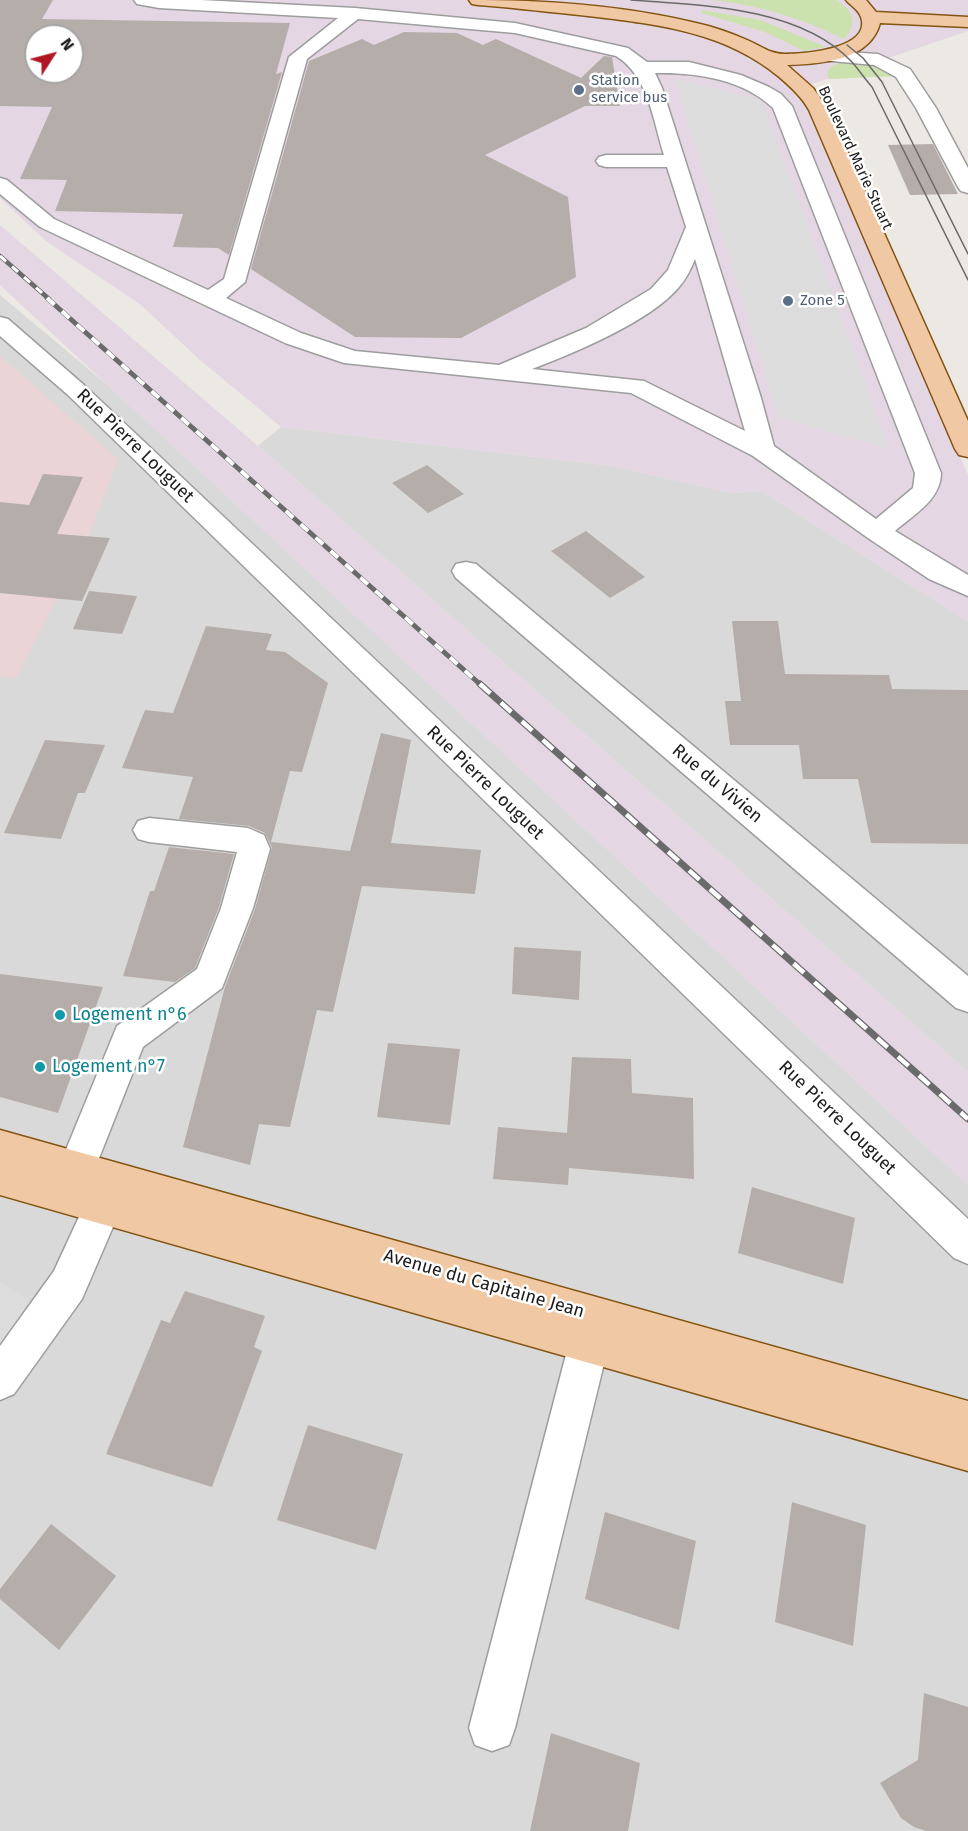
<!DOCTYPE html>
<meta charset="utf-8">
<style>
body{margin:0}
#map{position:relative;width:968px;height:1831px;overflow:hidden;background:#ece8e3;font-family:"Fira Sans",sans-serif}
canvas{display:block}
.north{position:absolute;left:24px;top:24px;width:60px;height:60px;box-sizing:border-box;background:#fff;border:2px solid #a4a4a4;border-radius:50%;rotate:54deg;font-size:16px;font-weight:700;line-height:24px;text-align:center;color:#1c1c1c}
.north::after{content:'';display:block;margin:auto;width:21px;height:27px;background:#b11723;clip-path:polygon(50% 0,100% 100%,50% 72%,0 100%)}
</style>
<div id="map">
<canvas width="968" height="1831"></canvas>
<div class="north">N</div>
</div>
<script>
const ctx = document.querySelector('canvas').getContext('2d');
ctx.lineJoin = 'round';
function fill(path, color) { ctx.fillStyle = color; ctx.fill(path, 'evenodd'); }
function strokePath(path, color, width, dash) { ctx.strokeStyle = color; ctx.lineWidth = width; ctx.lineCap = dash ? 'butt' : 'round'; ctx.setLineDash(dash || []); ctx.stroke(path); }
function label(font, color, halo, rows, align = 'center') {
  ctx.font = font + ' "Fira Sans",sans-serif'; ctx.lineWidth = 5; ctx.setLineDash([]); ctx.textBaseline = 'middle'; ctx.strokeStyle = halo; ctx.fillStyle = color; for (const [text, x, y, turn = 0] of rows) {
    ctx.save(); ctx.translate(x, y); ctx.rotate((+turn || 0) * Math.PI / 180); ctx.textAlign = isNaN(turn) ? turn : align; if (halo) ctx.strokeText(text, 0, 0); ctx.fillText(text, 0, 0); ctx.restore();
  }
}
const residential = new Path2D(`
 M 0,295 L 111,388 L 968,1185 L 968,1831 L 0,1831 Z
 M 281,427 L 612,466 L 732,493 L 761,491 L 968,621 L 968,1072 L 258,446 Z`);
const commercial = new Path2D(`
 M 0,356 L 118,459 L 88,538 L 16,678 L 0,676 Z`);
const industrial = new Path2D(`
 M 0,0 L 968,0 L 968,31 L 791,91 L 811,111 L 968,475 L 968,621 L 761,491 L 732,493 L 612,466 L 281,427 L 200,360 L 141,305 L 46,241 L 0,198 ZM 36,36 L 72,36 L 72,72 L 36,72 Z
 M 0,225 L 258,446 L 968,1072 L 968,1185 L 0,285 Z`);
const grass = new Path2D(`
 M 712,0 L 836,0 C 854,11 858,23 844,39 C 801,18 759,5 712,0 Z
 M 702,10 L 760,20 L 826,47 L 804,51 L 765,32 L 702,13 Z
 M 867,61 L 897,76 L 829,79 L 827,74 C 831,59 853,62 867,61 Z`);
const parking = new Path2D(`
 M 675,79 L 762,100 L 889,449 L 778,417 Z
 M 1,1282 L 35,1304 L 0,1351 L 0,1283 Z`);
const building = new Path2D(`
 M 0,0 L 53,0 L 42,19 L 290,23 L 276,74 L 282,72 L 229,255 L 218,248 L 173,247 L 183,214 L 55,211 L 67,180 L 20,179 L 52,107 L 0,106 ZM 36,36 L 72,36 L 72,72 L 36,72 Z
 M 404,32 L 457,33 L 483,45 L 496,39 L 581,78 L 604,56 L 612,57 L 620,106 L 585,106 L 485,155 L 568,197 L 576,277 L 461,338 L 355,337 L 251,269 L 309,61 L 362,39 L 374,45 Z
 M 933,144 L 958,194 L 910,195 L 888,145 Z
 M 427,465 L 464,494 L 428,513 L 392,483 Z
 M 43,474 L 83,477 L 57,534 L 110,538 L 82,601 L 0,593 L 0,502 L 29,505 Z
 M 586,531 L 645,577 L 610,598 L 551,551 Z
 M 89,591 L 137,596 L 122,634 L 73,629 Z
 M 732,621 L 778,621 L 785,674 L 889,675 L 892,689 L 968,690 L 968,844 L 871,843 L 858,779 L 803,779 L 799,745 L 730,745 L 725,701 L 741,701 Z
 M 206,626 L 272,634 L 266,650 L 285,652 L 328,683 L 302,772 L 290,771 L 271,842 L 350,851 L 381,733 L 411,740 L 391,843 L 481,850 L 475,894 L 362,886 L 333,1012 L 317,1010 L 290,1127 L 259,1124 L 250,1165 L 183,1147 L 225,987 L 255,909 L 272,848 L 265,833 L 249,826 L 179,819 L 193,777 L 122,768 L 145,710 L 173,713 Z
 M 45,740 L 105,745 L 85,793 L 78,793 L 61,839 L 4,833 Z
 M 169,847 L 234,854 L 219,907 L 195,968 L 175,982 L 123,976 L 150,891 L 154,891 Z
 M 514,947 L 581,951 L 579,1000 L 512,994 Z
 M 0,974 L 103,987 L 58,1113 L 0,1097 Z
 M 388,1043 L 460,1049 L 450,1125 L 377,1117 Z
 M 572,1057 L 631,1059 L 632,1093 L 693,1098 L 694,1179 L 569,1168 L 568,1185 L 493,1179 L 498,1127 L 567,1133 Z
 M 752,1187 L 855,1218 L 843,1284 L 738,1253 Z
 M 185,1291 L 265,1316 L 254,1347 L 262,1351 L 212,1487 L 106,1454 L 161,1320 L 170,1323 Z
 M 308,1425 L 403,1454 L 376,1550 L 277,1520 Z
 M 792,1502 L 866,1525 L 853,1646 L 775,1622 Z
 M 605,1512 L 696,1541 L 679,1630 L 585,1599 Z
 M 51,1524 L 116,1576 L 59,1650 L 0,1599 L 0,1589 Z
 M 924,1693 L 968,1707 L 968,1831 L 926,1831 L 914,1827 L 901,1818 L 880,1783 L 918,1760 Z
 M 551,1733 L 640,1763 L 628,1831 L 530,1831 Z`);
const minor = new Path2D(`
 M 134,0 L 201,0 L 355,8 L 515,23 L 628,48 L 647,62 L 689,62 L 741,75 L 769,87 L 781,94 L 792,106 L 941,473 C 941,500 913,515 895,531 L 968,575 L 968,596 L 929,579 L 868,538 L 753,456 L 631,393 L 344,363 L 285,343 L 40,227 L 0,194 L 0,178 L 7,180 L 54,219 L 208,290 L 224,279 L 289,57 L 338,18 L 159,8 L 137,4 ZM 358,19 L 515,33 L 616,56 C 649,76 653,121 664,155 L 606,155 L 599,157 L 596,161 L 599,165 L 606,167 L 667,167 L 686,227 L 668,270 L 651,289 L 586,328 L 499,365 L 355,351 L 301,333 L 226,298 L 245,282 L 307,59 ZM 655,73 C 695,72 743,79 773,108 L 915,473 L 913,488 L 876,519 L 774,446 L 761,398 L 662,88 ZM 695,259 L 745,431 L 644,381 L 532,369 C 574,353 651,321 679,287 C 686,279 691,269 695,259 Z
 M 827,51 L 878,54 L 910,69 L 936,108 L 968,168 L 968,193 L 961,191 L 958,187 L 916,108 L 896,77 L 874,65 L 821,60 L 818,56 L 821,52 Z
 M 0,317 L 8,319 L 84,385 L 968,1219 L 968,1264 L 954,1258 L 68,395 L 0,336 Z
 M 466,562 L 476,564 L 968,976 L 968,1012 L 956,1008 L 456,578 L 452,571 L 456,564 Z
 M 149,818 L 248,828 L 264,835 L 270,849 L 253,908 L 222,988 L 143,1047 L 90,1181 L 77,1187 L 64,1181 L 58,1169 L 117,1026 L 197,969 L 221,908 L 237,852 L 149,842 L 138,839 L 133,830 L 138,821 Z
 M 103,1188 L 116,1193 L 122,1206 L 82,1299 L 14,1394 L 0,1400 L 0,1346 L 54,1271 L 90,1193 Z
 M 589,1323 L 603,1329 L 609,1343 L 515,1728 L 509,1745 L 492,1751 L 475,1745 L 469,1728 L 569,1343 L 575,1329 Z`);
const major = new Path2D(`
 M 469,0 C 545,0 621,5 696,23 C 714,27 731,33 747,40 C 761,46 770,54 785,54 C 804,54 872,49 861,17 C 858,9 851,6 846,0 L 866,0 L 876,12 L 968,17 L 968,27 L 880,23 C 870,61 820,64 787,65 L 813,88 L 829,110 L 968,421 L 968,457 L 959,455 L 955,449 L 809,110 C 802,97 790,86 778,76 C 725,33 663,25 597,17 C 558,13 518,8 478,5 L 472,4 Z
 M 0,1130 L 968,1401 L 968,1471 L 0,1195 Z`);
const tram = new Path2D(`
 M 631,0 C 701,5 800,7 852,62 C 859,70 865,79 872,87 L 968,280
 M 847,45 L 863,58 L 882,82 L 968,254`);
const railFar2 = new Path2D(`
 M 0,256 L 49,299`);
const railFar1 = new Path2D(`
 M 47,298 L 482,686`);
const rail = new Path2D(`
 M 480,684 L 968,1119`);
const markers = [
 [579,90,6,"#5c6f8a"],
 [788,301,6,"#5c6f8a"],
 [60,1015,6,"#0f9aa8"],
 [40,1067,6,"#0f9aa8"]
];
const farServicenames = [
 ["Station",591,81],
 ["service bus",591,98],
 ["Zone 5",800,301]
];
const farStreetnames = [
 ["Boulevard Marie Stuart",855,158,65]
];
const streetNames = [
 ["Rue Pierre Louguet",135,446,44],
 ["Rue Pierre Louguet",485,783,44],
 ["Rue du Vivien",717,784,40],
 ["Rue Pierre Louguet",837,1118,44],
 ["Avenue du Capitaine Jean",484,1284,16]
];
const cultureNames = [
 ["Logement n°6",72,1015],
 ["Logement n°7",52,1067]
];
fill(residential, '#dad9d9');
fill(commercial, '#ebd4d5');
fill(industrial, '#e4d6e3');
fill(grass, '#cbe1ae');
fill(parking, '#dcdcdc');
fill(building, '#b5ada9');
strokePath(minor, '#9d9d9d', 3);
strokePath(major, '#835411', 3);
fill(minor, '#fff');
fill(major, '#f0c9a4');
strokePath(tram, '#6a6a6a', 1.5);
strokePath(railFar2, '#6a6a6a', 4.5);
strokePath(railFar1, '#6a6a6a', 5);
strokePath(rail, '#6a6a6a', 7);
strokePath(railFar2, '#fff', 3, [8]);
strokePath(railFar1, '#fff', 4, [10]);
strokePath(rail, '#fff', 4.5, [14]);
for (const [x, y, r, color] of markers) { const dot = new Path2D(); dot.arc(x, y, r, 0, 2 * Math.PI); ctx.fillStyle = color; ctx.fill(dot); strokePath(dot, '#fff', 2); }
label('15px', '#4e5e75', '#fff', farServicenames, 'left');
label('15px', '#1c1c1c', '#fff', farStreetnames);
label('18px', '#1c1c1c', '#fff', streetNames);
label('18px', '#0d838f', '#fff', cultureNames, 'left');
</script>
